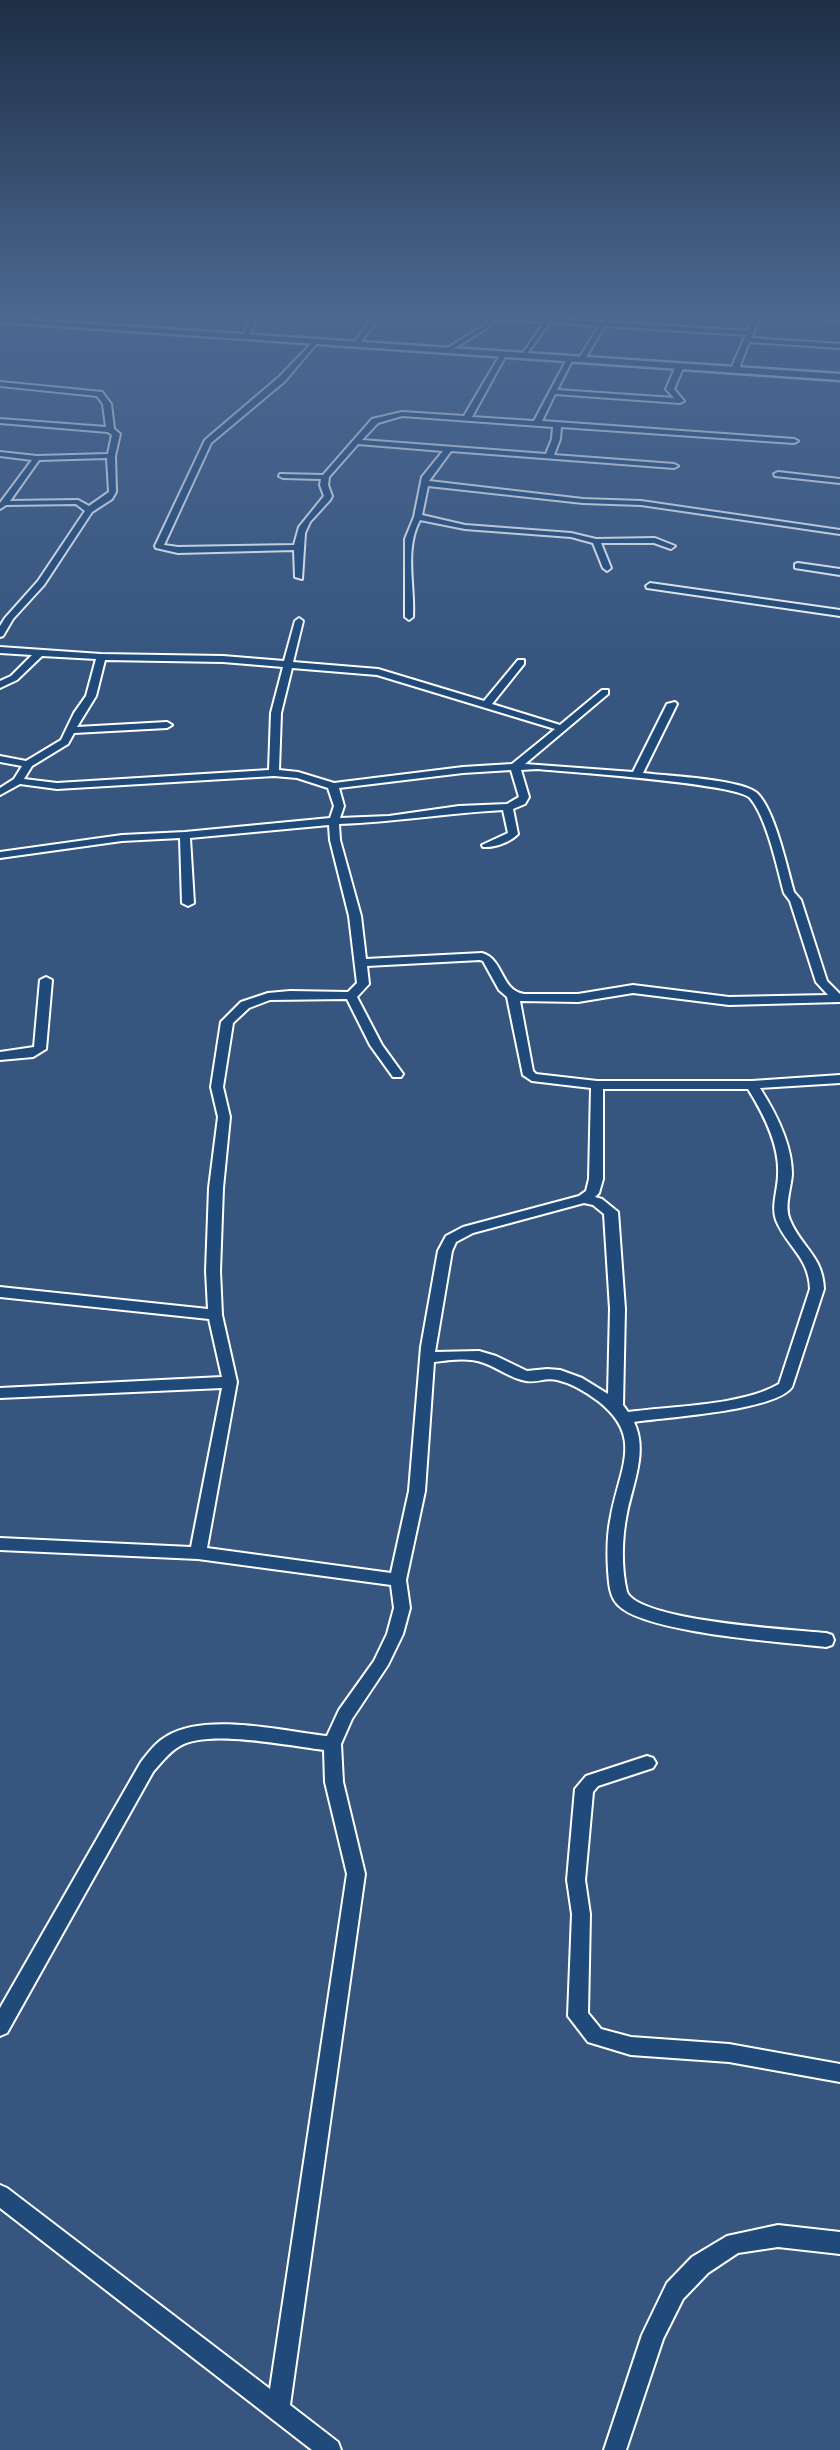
<!DOCTYPE html>
<style>
body{margin:0}
canvas{display:block;background:#365680}
</style>
<canvas width="840" height="2450"></canvas>
<script>
const ctx = document.querySelector('canvas').getContext('2d');
ctx.lineJoin = 'round';
function strokePath(path, color, width, dash) { ctx.strokeStyle = color; ctx.lineWidth = width; ctx.lineCap = dash ? 'butt' : 'round'; ctx.setLineDash(dash || []); ctx.stroke(path); }
function fill(path, color) { ctx.fillStyle = color; ctx.fill(path, 'evenodd'); }
const minor = new Path2D(`
 M 230,316 L 252,318 L 255,322 L 248,339 L 243,338 L 248,321 Z
 M 374,316 L 381,316 L 357,346 L 353,346 L 353,344 Z
 M 491,316 L 546,318 L 548,316 L 554,316 L 553,319 L 601,322 L 607,316 L 610,318 L 608,322 L 747,331 L 754,316 L 760,316 L 751,338 L 840,344 L 840,348 L 749,342 L 738,371 L 734,373 L 730,371 L 746,335 L 605,326 L 584,360 L 581,362 L 578,360 L 599,326 L 550,322 L 524,358 L 521,356 L 544,322 L 496,319 L 487,328 L 450,351 L 446,351 L 446,349 L 483,326 Z
 M 801,316 L 840,316 L 840,320 L 804,318 Z
 M 315,340 L 317,343 L 285,381 L 211,443 L 164,545 L 178,547 L 294,545 L 299,527 L 324,496 L 320,485 L 321,479 L 283,478 L 279,476 L 280,474 L 323,475 L 372,419 L 402,412 L 464,416 L 500,355 L 503,353 L 506,355 L 472,417 L 534,421 L 567,359 L 570,357 L 573,359 L 557,390 L 674,398 L 666,389 L 675,368 L 679,366 L 683,368 L 674,389 L 684,401 L 680,403 L 555,394 L 542,421 L 794,439 L 798,441 L 794,443 L 561,427 L 560,439 L 554,455 L 674,464 L 678,466 L 674,468 L 451,451 L 429,481 L 583,499 L 641,501 L 840,530 L 840,534 L 641,505 L 583,503 L 428,486 L 422,515 L 465,525 L 571,533 L 596,539 L 655,538 L 675,546 L 671,549 L 654,543 L 601,543 L 611,568 L 607,571 L 603,568 L 593,543 L 571,537 L 465,529 L 420,520 C 404,549 415,586 413,617 L 409,620 L 405,617 L 405,539 L 414,517 L 422,477 L 443,451 L 358,444 L 329,477 L 328,485 L 332,496 L 330,500 L 310,522 L 305,533 L 302,579 L 295,577 L 294,550 L 178,553 L 156,548 L 155,546 L 205,440 L 279,377 ZM 402,416 L 553,427 L 552,439 L 546,454 L 362,440 L 378,423 Z
 M 0,382 L 102,392 L 111,404 L 114,429 L 120,434 L 115,456 L 116,492 L 112,499 L 92,512 L 44,585 L 13,619 L 3,636 L 0,637 L 0,626 L 5,618 L 38,581 L 85,511 L 76,504 L 6,505 L 0,509 L 0,503 L 32,460 L 0,456 L 0,452 L 37,456 L 108,454 L 112,435 L 108,432 L 0,423 L 0,419 L 106,427 L 103,404 L 97,396 L 0,386 ZM 107,458 L 109,492 L 89,506 L 78,500 L 10,501 L 39,460 Z
 M 778,472 L 840,479 L 840,483 L 775,476 L 774,474 Z
 M 798,563 L 840,569 L 840,575 L 795,568 L 795,564 Z
 M 650,583 L 840,610 L 840,616 L 647,588 L 646,586 Z
 M 299,618 L 303,621 L 293,662 L 378,669 L 484,701 L 518,660 L 524,660 L 524,664 L 492,704 L 560,725 L 602,690 L 608,690 L 608,694 L 525,764 L 633,772 L 667,704 L 675,702 L 677,704 L 643,773 C 666,776 741,779 757,793 C 775,810 787,868 794,892 L 801,900 L 827,981 L 840,994 L 840,1002 L 729,1005 L 633,993 L 578,1002 L 520,1001 L 533,1071 L 536,1074 L 597,1081 L 752,1081 L 840,1075 L 840,1083 L 760,1088 C 776,1113 792,1144 792,1174 C 791,1189 784,1206 790,1220 C 801,1247 823,1256 824,1289 L 792,1387 C 776,1411 665,1417 634,1422 C 648,1451 633,1483 627,1513 C 622,1537 621,1567 627,1592 C 640,1621 792,1630 826,1633 L 832,1635 L 834,1640 L 832,1645 L 826,1647 C 784,1642 644,1633 618,1605 C 609,1596 609,1582 608,1570 C 607,1552 607,1534 611,1516 C 620,1467 644,1437 598,1401 C 586,1392 571,1383 557,1380 C 546,1377 536,1383 526,1381 C 510,1378 498,1368 484,1363 C 468,1357 450,1360 434,1362 L 425,1491 L 406,1580 L 410,1608 L 403,1634 L 388,1665 L 352,1719 L 341,1744 L 343,1782 L 365,1874 L 290,2405 L 338,2442 L 341,2450 L 312,2450 L 0,2208 L 0,2185 L 7,2188 L 270,2389 L 347,1874 L 325,1782 L 324,1750 C 289,1746 209,1729 180,1746 C 169,1752 161,1763 153,1772 L 7,2033 L 0,2036 L 0,2008 L 141,1762 C 149,1752 156,1742 167,1736 C 206,1712 283,1731 327,1736 L 339,1710 L 374,1661 L 387,1634 L 394,1608 L 391,1585 L 198,1559 L 0,1550 L 0,1538 L 191,1547 L 222,1388 L 0,1398 L 0,1388 L 222,1377 L 209,1319 L 0,1297 L 0,1287 L 208,1309 L 206,1271 L 209,1188 L 218,1117 L 211,1087 L 221,1022 L 241,1002 L 268,993 L 290,991 L 348,992 L 357,983 L 349,916 L 330,840 L 329,825 L 190,838 L 194,903 L 188,906 L 182,903 L 180,838 L 122,841 L 0,858 L 0,852 L 122,835 L 185,832 L 330,818 L 334,806 L 328,788 L 297,778 L 274,776 L 57,789 L 20,784 L 0,795 L 0,788 L 14,779 L 22,766 L 0,762 L 0,756 L 26,761 L 61,740 L 74,713 L 86,696 L 96,659 L 42,656 L 17,680 L 0,688 L 0,681 L 11,676 L 32,655 L 0,653 L 0,647 L 101,654 L 223,656 L 284,661 L 295,621 ZM 105,660 L 223,662 L 283,667 L 271,713 L 269,770 L 57,783 L 24,779 L 32,766 L 68,744 L 74,733 L 167,728 L 172,725 L 167,722 L 77,727 L 96,696 ZM 292,668 L 377,675 L 555,729 L 512,764 L 463,767 L 334,783 L 298,772 L 279,770 L 281,713 ZM 537,769 C 568,772 736,783 750,798 C 767,818 777,867 784,893 L 790,901 L 816,982 L 828,995 L 729,997 L 633,985 L 578,994 L 524,994 C 500,990 504,959 482,953 L 366,959 L 361,916 L 340,840 L 339,824 C 394,822 448,813 503,810 L 508,833 L 482,845 L 483,847 C 495,848 510,842 518,834 L 513,809 L 525,804 L 529,797 L 521,770 ZM 511,770 L 519,797 L 507,804 L 459,806 L 389,816 L 340,818 L 344,806 L 339,788 L 463,773 ZM 480,960 L 483,961 L 499,990 L 507,997 L 523,1075 L 532,1081 L 591,1088 L 589,1179 L 586,1191 L 579,1196 L 463,1227 L 446,1236 L 438,1251 L 421,1347 L 409,1491 L 391,1573 L 207,1548 L 237,1382 L 222,1315 L 220,1271 L 223,1188 L 230,1117 L 223,1087 L 233,1023 L 249,1008 L 270,1000 L 347,999 L 370,1045 L 393,1077 L 401,1077 L 403,1074 L 382,1045 L 357,997 L 369,984 L 367,966 ZM 603,1089 L 748,1089 C 763,1113 780,1145 778,1175 C 778,1189 771,1206 776,1220 C 787,1247 809,1257 810,1289 L 779,1384 C 742,1406 671,1406 628,1412 L 623,1405 L 625,1309 L 618,1212 L 602,1199 L 595,1197 L 599,1193 L 603,1179 ZM 584,1203 L 593,1205 L 604,1214 L 610,1309 L 608,1394 L 582,1378 L 560,1370 L 547,1369 L 527,1371 L 496,1356 L 479,1351 L 435,1352 L 452,1251 L 456,1242 L 473,1233 Z
 M 46,977 L 52,980 L 46,1049 L 33,1057 L 0,1060 L 0,1052 L 34,1047 L 40,980 Z
 M 647,1756 L 653,1758 L 656,1763 L 653,1768 L 598,1786 L 593,1792 L 585,1880 L 590,1914 L 588,2013 L 601,2029 L 631,2037 L 729,2044 L 840,2064 L 840,2082 L 729,2062 L 631,2055 L 588,2042 L 568,2016 L 572,1914 L 567,1880 L 575,1789 L 586,1776 Z
 M 778,2225 L 840,2232 L 840,2254 L 778,2247 L 738,2253 L 708,2273 L 683,2299 L 663,2339 L 626,2450 L 604,2450 L 642,2335 L 667,2283 L 692,2257 L 727,2236 Z`);
const tertiary = new Path2D(`
 M 0,318 L 840,374 L 840,380 L 0,322 Z`);
strokePath(minor, '#fff', 4);
strokePath(tertiary, '#fff', 5);
fill(minor, '#1f4a7a');
fill(tertiary, '#1f4a7a');
const sky = ctx.createLinearGradient(0, 0, 0, 659);
sky.addColorStop(0, '#1e2f46');
sky.addColorStop(0.48, '#4c6891');
sky.addColorStop(1, '#4c689100');
ctx.fillStyle = sky;
ctx.fillRect(0, 0, 840, 659);
</script>
